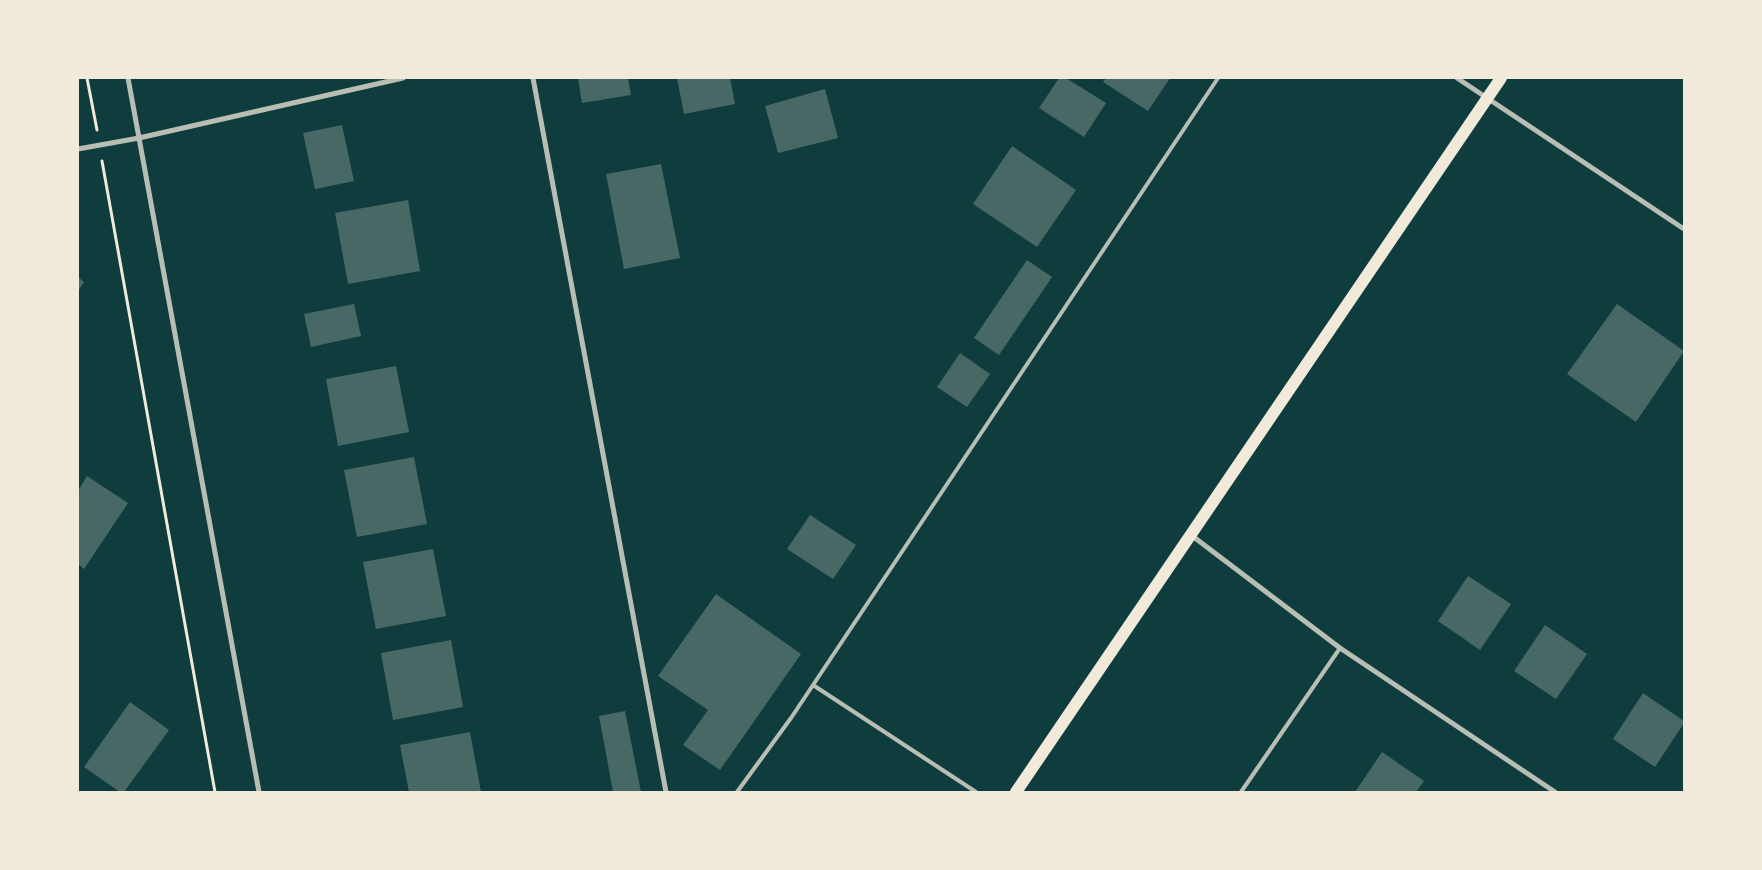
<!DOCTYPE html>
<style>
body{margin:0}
#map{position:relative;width:1762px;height:870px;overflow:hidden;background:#0f3d3e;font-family:"PT Serif",serif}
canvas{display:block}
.frame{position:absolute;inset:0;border:79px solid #f1e9da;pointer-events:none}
</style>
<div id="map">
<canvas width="1762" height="870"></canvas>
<div class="frame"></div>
</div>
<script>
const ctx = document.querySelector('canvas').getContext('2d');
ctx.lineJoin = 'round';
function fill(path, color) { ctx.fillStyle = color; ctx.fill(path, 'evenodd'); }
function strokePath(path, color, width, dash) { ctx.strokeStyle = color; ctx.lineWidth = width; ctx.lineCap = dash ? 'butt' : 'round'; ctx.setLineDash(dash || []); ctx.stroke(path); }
const building = new Path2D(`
 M 578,78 L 628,78 L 631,95 L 582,103 Z
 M 677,78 L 730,78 L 735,104 L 684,114 Z
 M 1059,78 L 1066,78 L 1106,103 L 1084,137 L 1039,108 Z
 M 1106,78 L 1170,78 L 1148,111 L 1103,82 Z
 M 825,89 L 838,138 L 778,153 L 765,106 Z
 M 342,125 L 354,181 L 315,189 L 303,133 Z
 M 1012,146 L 1076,190 L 1037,247 L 973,204 Z
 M 661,164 L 680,258 L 624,269 L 606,174 Z
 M 408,200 L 420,271 L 348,284 L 335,213 Z
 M 1027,260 L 1052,277 L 999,355 L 974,338 Z
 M 78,277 L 84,282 L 78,291 Z
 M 354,304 L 361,336 L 311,347 L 304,314 Z
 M 1617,304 L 1684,351 L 1636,422 L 1567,374 Z
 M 960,353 L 990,374 L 967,407 L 937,387 Z
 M 396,366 L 409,432 L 338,446 L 326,379 Z
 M 414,457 L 427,524 L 357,537 L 344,470 Z
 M 87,476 L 128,503 L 84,569 L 78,564 L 78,491 Z
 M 810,515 L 856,545 L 833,579 L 787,549 Z
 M 433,549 L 446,616 L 376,629 L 363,562 Z
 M 1468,576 L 1511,604 L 1480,650 L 1438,621 Z
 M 716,594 L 801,654 L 720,770 L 683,745 L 708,710 L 658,676 Z
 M 1545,625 L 1587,654 L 1556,699 L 1514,671 Z
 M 451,640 L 463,707 L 393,720 L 381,653 Z
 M 1643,693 L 1684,721 L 1684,723 L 1655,767 L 1613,739 Z
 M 130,702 L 169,730 L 124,792 L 120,792 L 84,767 Z
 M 625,711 L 641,792 L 613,792 L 599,716 Z
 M 470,732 L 481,792 L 409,792 L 400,745 Z
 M 1382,752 L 1424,781 L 1416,792 L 1355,792 Z`);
const path = new Path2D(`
 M 87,78 L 97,130
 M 102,161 L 215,792`);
const service = new Path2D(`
 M 813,685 L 976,792
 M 737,792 L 791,718 L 1218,78
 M 1241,792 L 1340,648`);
const minor = new Path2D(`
 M 128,78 L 259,792
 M 533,78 L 666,792
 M 1457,78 L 1684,229
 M 78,149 L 139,138 L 403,78
 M 1191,535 L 1340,648 L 1555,792`);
const primary = new Path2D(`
 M 1016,792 L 1501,78`);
fill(building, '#486865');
strokePath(path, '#f1e9da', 3);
strokePath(service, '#b8beb3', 4);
strokePath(minor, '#b8beb3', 5);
strokePath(primary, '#f1e9da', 12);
</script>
